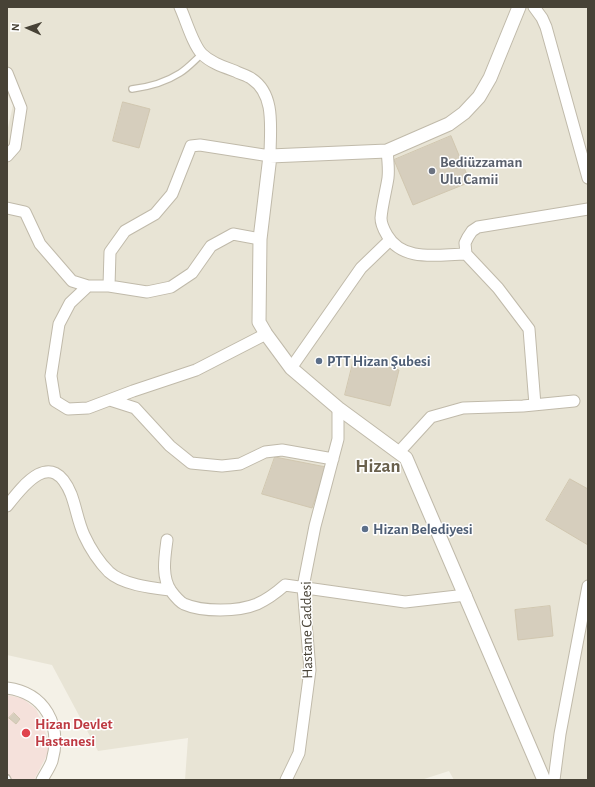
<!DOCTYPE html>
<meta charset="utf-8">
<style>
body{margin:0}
#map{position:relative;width:595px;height:787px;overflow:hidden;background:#f4f1e7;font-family:"Alegreya Sans",sans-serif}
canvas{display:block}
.frame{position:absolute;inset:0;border:8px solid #474236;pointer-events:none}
.north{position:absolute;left:8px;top:8px;width:40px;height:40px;-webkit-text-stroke:3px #fff;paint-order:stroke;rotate:273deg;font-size:11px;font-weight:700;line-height:16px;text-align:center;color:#474236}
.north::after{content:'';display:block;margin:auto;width:14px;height:18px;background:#474236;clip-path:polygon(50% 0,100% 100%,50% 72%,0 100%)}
</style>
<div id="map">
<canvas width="595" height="787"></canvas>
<div class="frame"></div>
<div class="north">N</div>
</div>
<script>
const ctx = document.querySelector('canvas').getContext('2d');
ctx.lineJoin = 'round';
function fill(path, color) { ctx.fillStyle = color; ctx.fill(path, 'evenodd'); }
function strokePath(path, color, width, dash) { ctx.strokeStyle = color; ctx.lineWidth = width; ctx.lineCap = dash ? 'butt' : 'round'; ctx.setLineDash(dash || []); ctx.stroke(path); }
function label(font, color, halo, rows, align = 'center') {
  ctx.font = font + ' "Alegreya Sans",sans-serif'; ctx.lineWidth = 3; ctx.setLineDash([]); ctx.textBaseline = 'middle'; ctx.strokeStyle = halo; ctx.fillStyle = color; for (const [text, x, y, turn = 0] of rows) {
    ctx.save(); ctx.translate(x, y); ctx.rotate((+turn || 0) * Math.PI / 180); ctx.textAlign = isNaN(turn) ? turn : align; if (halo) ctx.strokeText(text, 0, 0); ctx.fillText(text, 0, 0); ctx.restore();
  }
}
const residential = new Path2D(`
 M 7,7 L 588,7 L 588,780 L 454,780 L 449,771 L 421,780 L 185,780 L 188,738 L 98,751 L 52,665 L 7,655 L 7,132 L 13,105 L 7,93 Z`);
const medical = new Path2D(`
 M 7,695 L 22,698 L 36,709 L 43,724 L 48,741 L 48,753 L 34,780 L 7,780 Z`);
const building = new Path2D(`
 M 123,102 L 150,109 L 139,148 L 113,141 Z
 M 451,136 L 470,182 L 413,205 L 394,160 Z
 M 354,359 L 399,370 L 390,406 L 345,395 Z
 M 275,457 L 326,467 L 312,508 L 262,494 Z
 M 570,479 L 588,489 L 588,545 L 546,520 Z
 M 550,606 L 553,636 L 518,640 L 515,610 Z
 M 14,713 L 20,719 L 16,724 L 9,718 Z`);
const service = new Path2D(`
 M 132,89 C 148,87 166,82 180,73 C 188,68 195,60 202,54
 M 7,778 L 8,780`);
const minor = new Path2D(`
 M 534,7 L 542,18 L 546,27 L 588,178
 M 7,73 L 21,108 L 15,147 L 7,156
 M 387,151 C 388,160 389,169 388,178 C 386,191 382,205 381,218 C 381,224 384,230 387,235 C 403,263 439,254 466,254
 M 7,208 L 25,212 L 40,244 L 72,281 L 88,286 L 109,286 L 147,292 L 171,287 L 192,273 L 211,246 L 233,234 L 260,239
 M 88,286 L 70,303 L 59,324 L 51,376 L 55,401 L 68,409 L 88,408 L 133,391 L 196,370 L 266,334
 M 109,286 L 110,252 L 125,231 L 155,214 L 172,194 L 191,146 L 200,145 L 270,156 C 270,130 276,95 252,79 C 247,75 240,74 235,71 C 224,67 211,63 202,54 C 193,45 186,20 180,7
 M 291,368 L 361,268 L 390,240
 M 110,400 L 135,408 L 170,446 L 191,463 L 222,466 L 240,464 L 265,452 L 282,450 L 333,459
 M 535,405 L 529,329 L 498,288 L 466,254 L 465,243 L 468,237 L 472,231 L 478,227 L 588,209
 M 399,452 L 431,417 L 463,408 L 523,406 L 574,401
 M 7,506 C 24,484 52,448 71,494 C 76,507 78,522 84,535 C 90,548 99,562 109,572 C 123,585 153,588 170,590
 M 167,540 C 165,556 161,577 171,591 C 174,595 180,602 184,604 C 202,612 238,612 257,604 C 268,599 276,593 285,585 L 405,602 L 466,595
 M 7,688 C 45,693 62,725 52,761 C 50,767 45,774 42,780
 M 286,780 L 299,753 L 310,670 L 303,587 L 315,526 L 338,439 L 338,408
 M 554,780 L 560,734 L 588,586`);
const tertiary = new Path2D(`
 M 519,7 L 490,78 L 479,97 L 464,113 L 449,124 L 387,151 L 270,156 L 260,239 L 259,322 L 266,334 L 291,368 L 338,408 L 406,458 L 544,780`);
const markers = [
 [432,171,4,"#6b7280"],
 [319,361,4,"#5c6f8a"],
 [365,529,4,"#5c6f8a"],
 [26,733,5,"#e0444e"]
];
const worshipNames = [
 ["Bediüzzaman",440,162],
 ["Ulu Camii",440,179]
];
const serviceNames = [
 ["PTT Hizan Şubesi",327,361],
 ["Hizan Belediyesi",373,529]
];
const streetNames = [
 ["Hastane Caddesi",307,630,-91]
];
const healthNames = [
 ["Hizan Devlet",35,724],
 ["Hastanesi",35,741]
];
const districtNames = [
 ["Hizan",378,466]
];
fill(residential, '#e8e4d5');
fill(medical, '#f5e1db');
fill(building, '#d6cebd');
strokePath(building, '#d1c7b0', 1);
strokePath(service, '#c0baaa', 8);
strokePath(minor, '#c0baaa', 13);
strokePath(tertiary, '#c0baaa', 15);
strokePath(service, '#fff', 5.5);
strokePath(minor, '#fff', 11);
strokePath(tertiary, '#fff', 13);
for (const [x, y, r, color] of markers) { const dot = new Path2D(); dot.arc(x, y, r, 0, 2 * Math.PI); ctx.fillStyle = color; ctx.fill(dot); strokePath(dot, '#fff', 1.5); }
label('bold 15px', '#5b616d', '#fff', worshipNames, 'left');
label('bold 15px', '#4e5e75', '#fff', serviceNames, 'left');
label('15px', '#474236', '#fff', streetNames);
label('bold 15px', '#be3a42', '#fff', healthNames, 'left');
label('bold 19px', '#6a614d', '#fff', districtNames);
</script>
